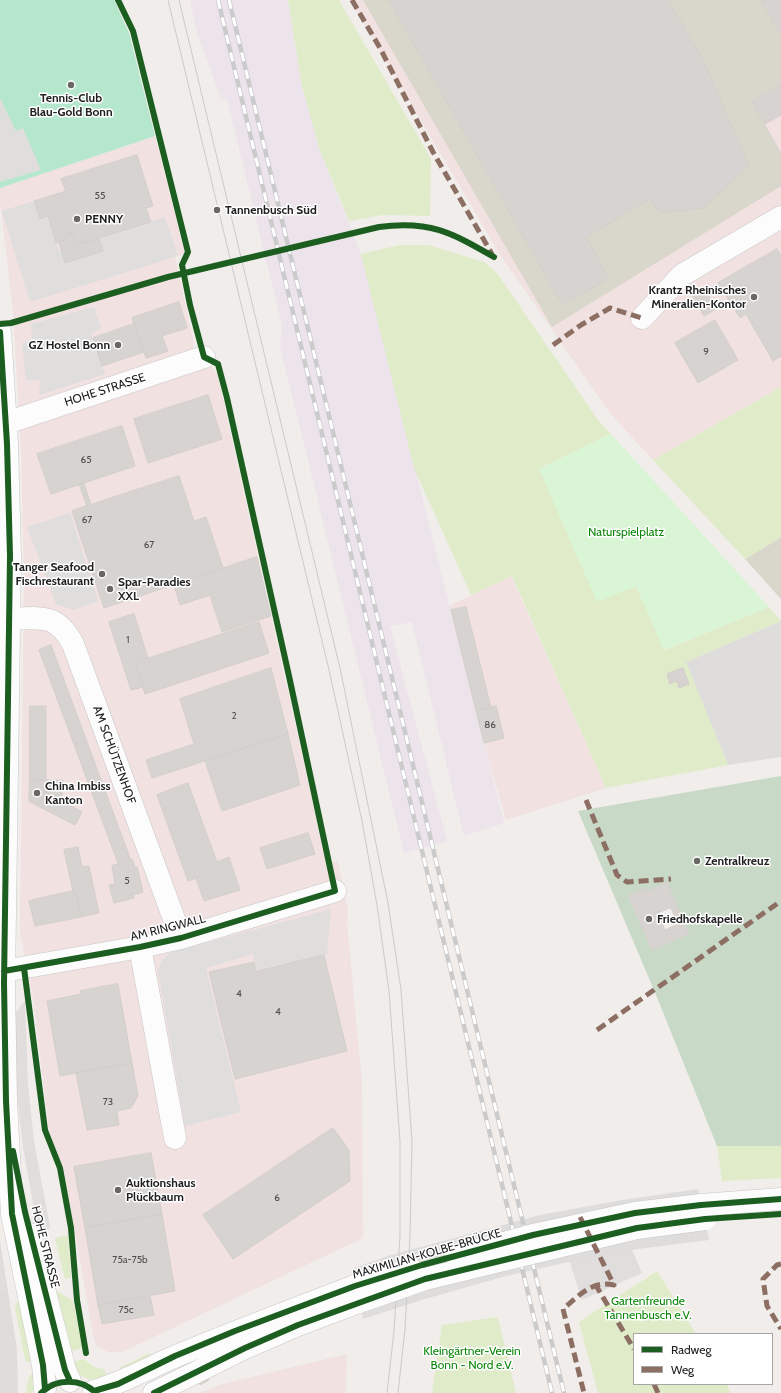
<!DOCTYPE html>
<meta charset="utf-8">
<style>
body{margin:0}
#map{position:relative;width:781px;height:1393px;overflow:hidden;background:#f0edea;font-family:Cabin,sans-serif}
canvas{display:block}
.legend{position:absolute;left:633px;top:1333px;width:140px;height:52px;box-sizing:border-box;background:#fff;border:1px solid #a6a6a6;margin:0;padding:5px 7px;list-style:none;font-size:12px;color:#212121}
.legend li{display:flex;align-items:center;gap:8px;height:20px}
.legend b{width:20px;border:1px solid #a6a6a6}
</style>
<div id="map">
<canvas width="781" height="1393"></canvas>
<ul class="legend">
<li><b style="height:5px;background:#1b5e20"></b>Radweg</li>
<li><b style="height:5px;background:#8d6e63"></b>Weg</li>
</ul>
</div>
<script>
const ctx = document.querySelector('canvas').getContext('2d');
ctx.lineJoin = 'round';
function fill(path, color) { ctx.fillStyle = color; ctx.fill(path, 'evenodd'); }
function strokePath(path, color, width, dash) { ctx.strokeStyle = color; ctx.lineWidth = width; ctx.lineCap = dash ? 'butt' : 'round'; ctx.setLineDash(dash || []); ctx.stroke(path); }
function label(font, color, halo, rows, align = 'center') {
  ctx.font = font + ' Cabin,sans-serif'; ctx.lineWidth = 3; ctx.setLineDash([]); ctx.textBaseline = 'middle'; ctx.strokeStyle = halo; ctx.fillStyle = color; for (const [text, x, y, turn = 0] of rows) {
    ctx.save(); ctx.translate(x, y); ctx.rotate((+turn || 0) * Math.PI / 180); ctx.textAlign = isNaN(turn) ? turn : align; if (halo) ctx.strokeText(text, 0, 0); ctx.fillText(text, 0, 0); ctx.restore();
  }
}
const residential = new Path2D(`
 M 781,621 L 781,757 L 728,765 L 685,662 Z
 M 0,1241 L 17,1349 L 18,1393 L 0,1393 Z`);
const commercial = new Path2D(`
 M 350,0 L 781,0 L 781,387 L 653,460 L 609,412 L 499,253 Z
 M 155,136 L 185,254 L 175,257 L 196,354 L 217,373 L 326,863 L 338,861 L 348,910 L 347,923 L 362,1083 L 363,1238 L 122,1352 L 108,1352 L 96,1345 L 93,1334 L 64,1170 L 49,1130 L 33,998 L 20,933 L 24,576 L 21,447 L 13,311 L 0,201 L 0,188 Z
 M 511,576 L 606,788 L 506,820 L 484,743 L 449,606 Z
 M 347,1354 L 346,1393 L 200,1393 L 219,1385 Z`);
const industrial = new Path2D(`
 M 190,0 L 288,0 L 302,86 L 319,148 L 361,254 L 504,823 L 464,836 L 412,622 L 390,626 L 447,841 L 404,853 L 280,346 L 282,326 L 227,99 L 221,99 L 196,29 Z`);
const construction = new Path2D(`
 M 363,0 L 781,0 L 781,85 L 752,102 L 781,152 L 781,186 L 552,327 Z
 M 781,537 L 781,599 L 745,559 Z`);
const grass = new Path2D(`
 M 288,0 L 339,0 L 431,159 L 430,216 L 383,215 L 349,221 L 319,148 L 302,86 Z
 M 400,245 L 428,245 L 484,262 L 497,273 L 598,420 L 611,434 L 539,469 L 636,586 L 665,650 L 769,607 L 781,621 L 686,662 L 728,765 L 606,788 L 512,576 L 471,595 L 414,468 L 361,254 Z
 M 781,387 L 781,537 L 745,559 L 653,460 Z
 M 717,1146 L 781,1146 L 781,1178 L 722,1181 Z
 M 68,1235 L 71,1277 L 70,1279 L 65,1278 L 64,1276 L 55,1238 Z
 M 657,1271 L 696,1334 L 634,1334 L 634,1384 L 727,1384 L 731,1393 L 598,1393 L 579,1322 Z
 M 59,1292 L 73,1301 L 82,1346 L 80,1349 L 66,1352 L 52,1293 Z
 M 22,1300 L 31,1362 L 27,1362 L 25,1359 L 15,1308 L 16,1303 Z
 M 498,1317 L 516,1393 L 432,1393 L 442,1325 Z
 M 150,1353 L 153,1360 L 119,1371 L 121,1367 Z
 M 84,1359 L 94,1367 L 103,1369 L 111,1381 C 90,1381 83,1381 70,1363 Z
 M 33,1372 L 37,1385 L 32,1393 L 26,1393 L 29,1377 Z`);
const cemetery = new Path2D(`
 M 781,776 L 781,1146 L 717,1146 L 654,990 L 578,811 ZM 667,883 L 689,934 L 652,950 L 628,896 L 646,888 L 647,891 Z`);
const park = new Path2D(`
 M 611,434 L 769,607 L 664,650 L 636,586 L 597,602 L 539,469 Z`);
const pitch = new Path2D(`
 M 0,0 L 114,0 L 129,33 L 155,136 L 0,188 Z`);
const parking = new Path2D(`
 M 0,98 L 16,131 L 23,128 L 41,170 L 0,182 Z
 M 34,201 L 48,216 L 59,251 L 103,250 L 99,238 L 165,217 L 178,256 L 30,302 L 2,211 Z
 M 94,307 L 101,328 L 91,334 L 105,374 L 39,395 L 40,379 L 26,381 L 22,343 L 32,340 L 31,324 Z
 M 70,513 L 98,601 L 74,610 L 56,604 L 27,527 Z
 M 331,909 L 327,954 L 257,970 L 253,954 L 206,968 L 241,1112 L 185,1126 L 158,971 L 161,962 L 169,953 Z
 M 25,1001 L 28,1083 L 34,1141 L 50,1227 L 40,1242 L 23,1147 L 17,1095 L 14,1014 Z
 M 613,1205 L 642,1273 L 582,1300 L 555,1217 Z
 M 0,1256 L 6,1292 L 0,1296 Z`);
const pier = new Path2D(`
 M 698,1189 L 709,1240 L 638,1249 L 564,1263 L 506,1276 L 425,1299 L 363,1319 L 351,1269 L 391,1255 L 540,1215 L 616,1201 Z`);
const building = new Path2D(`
 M 389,0 L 668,0 L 703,60 L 749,166 L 703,208 L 660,213 L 650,199 L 586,237 L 609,278 L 563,305 Z
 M 761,0 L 781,0 L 781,35 Z
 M 781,85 L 781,115 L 765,124 L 752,102 Z
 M 137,155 L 153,206 L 146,208 L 151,222 L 76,245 L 72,233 L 64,235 L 65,240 L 56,243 L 48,216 L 40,219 L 34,201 L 66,191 L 61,179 Z
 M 72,233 L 76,245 L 99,238 L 103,251 L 65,263 L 59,242 L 65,240 L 64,235 Z
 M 777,249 L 781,255 L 781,356 L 773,361 L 746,314 L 740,318 L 718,283 Z
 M 705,290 L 716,309 L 704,316 L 693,297 Z
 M 179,302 L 187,328 L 162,336 L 168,351 L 146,358 L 132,318 Z
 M 715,320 L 738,360 L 698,383 L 675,343 Z
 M 134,324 L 144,352 L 102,366 L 93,338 Z
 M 208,395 L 222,439 L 148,463 L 134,419 Z
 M 122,426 L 135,466 L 51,494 L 37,454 Z
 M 179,476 L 194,521 L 206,517 L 223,568 L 104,608 L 72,511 Z
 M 84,483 L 91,505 L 87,506 L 79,484 Z
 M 257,557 L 271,616 L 222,632 L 210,595 L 180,605 L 174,585 Z
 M 466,607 L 491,708 L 476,711 L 451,610 Z
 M 134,614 L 148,658 L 135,663 L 143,687 L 131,690 L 109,622 Z
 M 259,622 L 269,653 L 145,694 L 135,663 Z
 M 51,645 L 130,858 L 118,863 L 39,650 Z
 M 271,668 L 288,734 L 152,778 L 146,760 L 194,744 L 180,699 Z
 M 683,668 L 689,684 L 679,688 L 677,681 L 670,684 L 667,674 Z
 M 30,706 L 46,706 L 46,780 L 30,780 Z
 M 496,706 L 504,738 L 484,743 L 476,711 Z
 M 288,734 L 300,785 L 222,811 L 205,761 Z
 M 30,779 L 46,780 L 46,792 L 38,806 L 29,801 Z
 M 46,780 L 63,780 L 62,794 L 59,800 L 46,792 Z
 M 188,783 L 217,862 L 229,857 L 240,890 L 204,901 L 196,878 L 188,881 L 157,795 Z
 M 46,792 L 82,812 L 75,825 L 38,806 Z
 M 308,833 L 315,854 L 267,869 L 260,848 Z
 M 78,847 L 82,867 L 89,866 L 99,913 L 81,917 L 76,893 L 73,893 L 73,891 L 64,850 Z
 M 132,859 L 135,867 L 137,867 L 143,892 L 133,895 L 134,898 L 114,903 L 109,885 L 115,884 L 112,866 Z
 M 667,882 L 689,934 L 652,950 L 628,895 L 646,888 L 647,891 ZM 671,908 L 678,924 L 665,930 L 658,913 Z
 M 73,891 L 73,893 L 76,893 L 81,917 L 35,926 L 29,901 Z
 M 324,955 L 347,1051 L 235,1079 L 209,972 L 254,962 L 256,971 Z
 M 118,984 L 132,1063 L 60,1076 L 47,1001 L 81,994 L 80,991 Z
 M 132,1063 L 138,1096 L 131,1108 L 117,1111 L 119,1125 L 87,1130 L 76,1073 Z
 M 333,1128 L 349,1150 L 350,1181 L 233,1259 L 203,1215 Z
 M 151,1153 L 162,1214 L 85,1228 L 74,1167 Z
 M 162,1214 L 175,1291 L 98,1305 L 85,1228 Z
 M 54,1268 L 57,1280 L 53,1280 L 50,1269 Z
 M 150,1296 L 154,1315 L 102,1324 L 98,1305 Z
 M 208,1377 L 209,1380 L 200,1385 L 198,1381 Z`);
const minor = new Path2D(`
 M 642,318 L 682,275 L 781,217
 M 0,332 L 7,444 L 10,556 L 4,983 L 6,1101 L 12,1214 L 43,1365 L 45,1389
 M 6,423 L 204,357
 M 10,619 C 42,618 56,613 73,644 L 181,938
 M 140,947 L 175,1138
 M 4,971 L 140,947 L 181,938 L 335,891
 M 701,1205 L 781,1199
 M 30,1234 L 65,1370 L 70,1381
 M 94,1391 C 125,1382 152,1366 181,1354 C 239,1330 297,1308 355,1286
 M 154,1393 L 245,1348 L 298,1325 L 359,1302`);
const tram = new Path2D(`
 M 168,0 L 329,670 L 362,821 L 377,905 L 389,991 L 400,1141 L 400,1236 L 394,1331 L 387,1393
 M 179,0 L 340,668 L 388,903 L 401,990 L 412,1141 L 410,1236 L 405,1329 L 398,1393`);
const rail = new Path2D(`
 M 218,0 L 552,1393
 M 229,0 L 564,1393`);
const minorBridge = new Path2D(`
 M 456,1256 L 533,1235 L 635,1213 L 701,1205
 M 355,1286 L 411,1269
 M 359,1302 L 425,1279 L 532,1253 L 637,1228 L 705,1219`);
const quiet = new Path2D(`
 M 352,0 L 380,48 L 433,152 L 492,254
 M 553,345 L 581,325 L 610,308 L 642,318
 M 586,800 L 617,875 L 627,882 L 671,879
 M 597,1030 L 781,901
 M 580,1217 L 614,1285 C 592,1280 580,1295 563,1309 L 584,1393
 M 781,1264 L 777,1265 L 763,1279 L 767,1306 L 781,1329
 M 595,1284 L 634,1349
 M 654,1384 L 658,1393`);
const cycleway = new Path2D(`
 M 0,324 L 11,323 L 168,277 L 379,227 C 430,220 452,233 494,257
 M 0,332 L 7,444 L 10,556 L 4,983 L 6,1101 L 12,1214 L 43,1365 L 45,1389
 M 24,968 L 45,1130 L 60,1168 L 71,1228 L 77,1300 L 86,1353
 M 4,971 L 140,947 L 181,938 L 335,891 L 289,676 L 227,398 L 218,364 L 204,357 L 190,305 L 182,265 L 188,252 L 133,31 L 118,0
 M 13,1151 L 25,1212 L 65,1370 L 70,1381
 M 94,1391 L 118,1384 L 175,1356 L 235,1331 L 355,1286 L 422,1265 L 533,1235 L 635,1213 L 701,1205 L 781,1199
 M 41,1393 C 56,1378 81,1378 96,1393
 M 154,1393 L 245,1348 L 298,1325 L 425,1279 L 637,1228 L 705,1219 L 781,1214`);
const markers = [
 [71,85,4,"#696867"],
 [217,210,4,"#696867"],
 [77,219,4,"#696867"],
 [754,297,4,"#696867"],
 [118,345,4,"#696867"],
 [102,574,4,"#696867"],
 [110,589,4,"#696867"],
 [37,793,4,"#696867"],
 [697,861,4,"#696867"],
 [649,919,4,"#696867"],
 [118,1190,4,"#696867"]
];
const numberNames = [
 ["55",100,196],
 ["9",706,352],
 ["65",86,460],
 ["67",87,520],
 ["67",149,545],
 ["1",128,640],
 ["2",234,716],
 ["86",490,725],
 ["5",127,881],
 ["4",239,994],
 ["4",278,1012],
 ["73",108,1102],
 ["6",277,1198],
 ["75a-75b",130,1260],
 ["75c",126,1310]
];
const poiNames = [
 ["Tennis-Club",71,98,"center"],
 ["Blau-Gold Bonn",71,112,"center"],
 ["Tannenbusch Süd",225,210],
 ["PENNY",85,219],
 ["Krantz Rheinisches",746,290,"right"],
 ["Mineralien-Kontor",746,304,"right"],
 ["GZ Hostel Bonn",110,345,"right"],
 ["Tanger Seafood",94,567,"right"],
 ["Fischrestaurant",94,581,"right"],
 ["Spar-Paradies",118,582],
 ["XXL",118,596],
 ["China Imbiss",45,786],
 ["Kanton",45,800],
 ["Zentralkreuz",705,861],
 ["Friedhofskapelle",657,919],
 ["Auktionshaus",126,1183],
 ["Plückbaum",126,1197]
];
const streetNames = [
 ["HOHE STRASSE",105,390,-18],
 ["AM SCHÜTZENHOF",114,755,70],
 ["AM RINGWALL",168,928,-14],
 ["HOHE STRASSE",45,1247,76],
 ["MAXIMILIAN-KOLBE-BRÜCKE",427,1254,-16]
];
const parkNames = [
 ["Naturspielplatz",626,532],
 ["Gartenfreunde",648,1301],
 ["Tannenbusch e.V.",648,1315],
 ["Kleingärtner-Verein",472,1351],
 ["Bonn - Nord e.V.",472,1365]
];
fill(residential, '#dfdddc');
fill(commercial, '#f1e1e1');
fill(industrial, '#ede3ea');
fill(construction, '#d9d7cc');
fill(grass, '#e0ecc9');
fill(cemetery, '#c8dac7');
fill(park, '#d9f5d6');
fill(pitch, '#b5e7cd');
fill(parking, '#e0dedd');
fill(pier, '#dedddc');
fill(building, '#d7d3d1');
strokePath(building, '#d3cfcb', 1);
strokePath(minor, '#c8c7c6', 23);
strokePath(minor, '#fdfcfc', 22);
strokePath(tram, '#cbcbcb', 1);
strokePath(rail, '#cbcbcb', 4.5);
strokePath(rail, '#fff', 3, [9]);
strokePath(minorBridge, '#c8c7c6', 23, []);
strokePath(minorBridge, '#fdfcfc', 22);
strokePath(quiet, '#8d6e63', 5, [10, 5]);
strokePath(cycleway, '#1b5e20', 6);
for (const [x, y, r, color] of markers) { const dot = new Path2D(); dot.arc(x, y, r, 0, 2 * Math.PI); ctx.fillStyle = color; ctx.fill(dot); strokePath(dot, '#fff', 1.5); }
label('10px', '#4e4e4d', null, numberNames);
label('bold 12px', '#212121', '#fff', poiNames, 'left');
label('12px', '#212121', '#fff', streetNames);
label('12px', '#0b8609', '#fff', parkNames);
</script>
